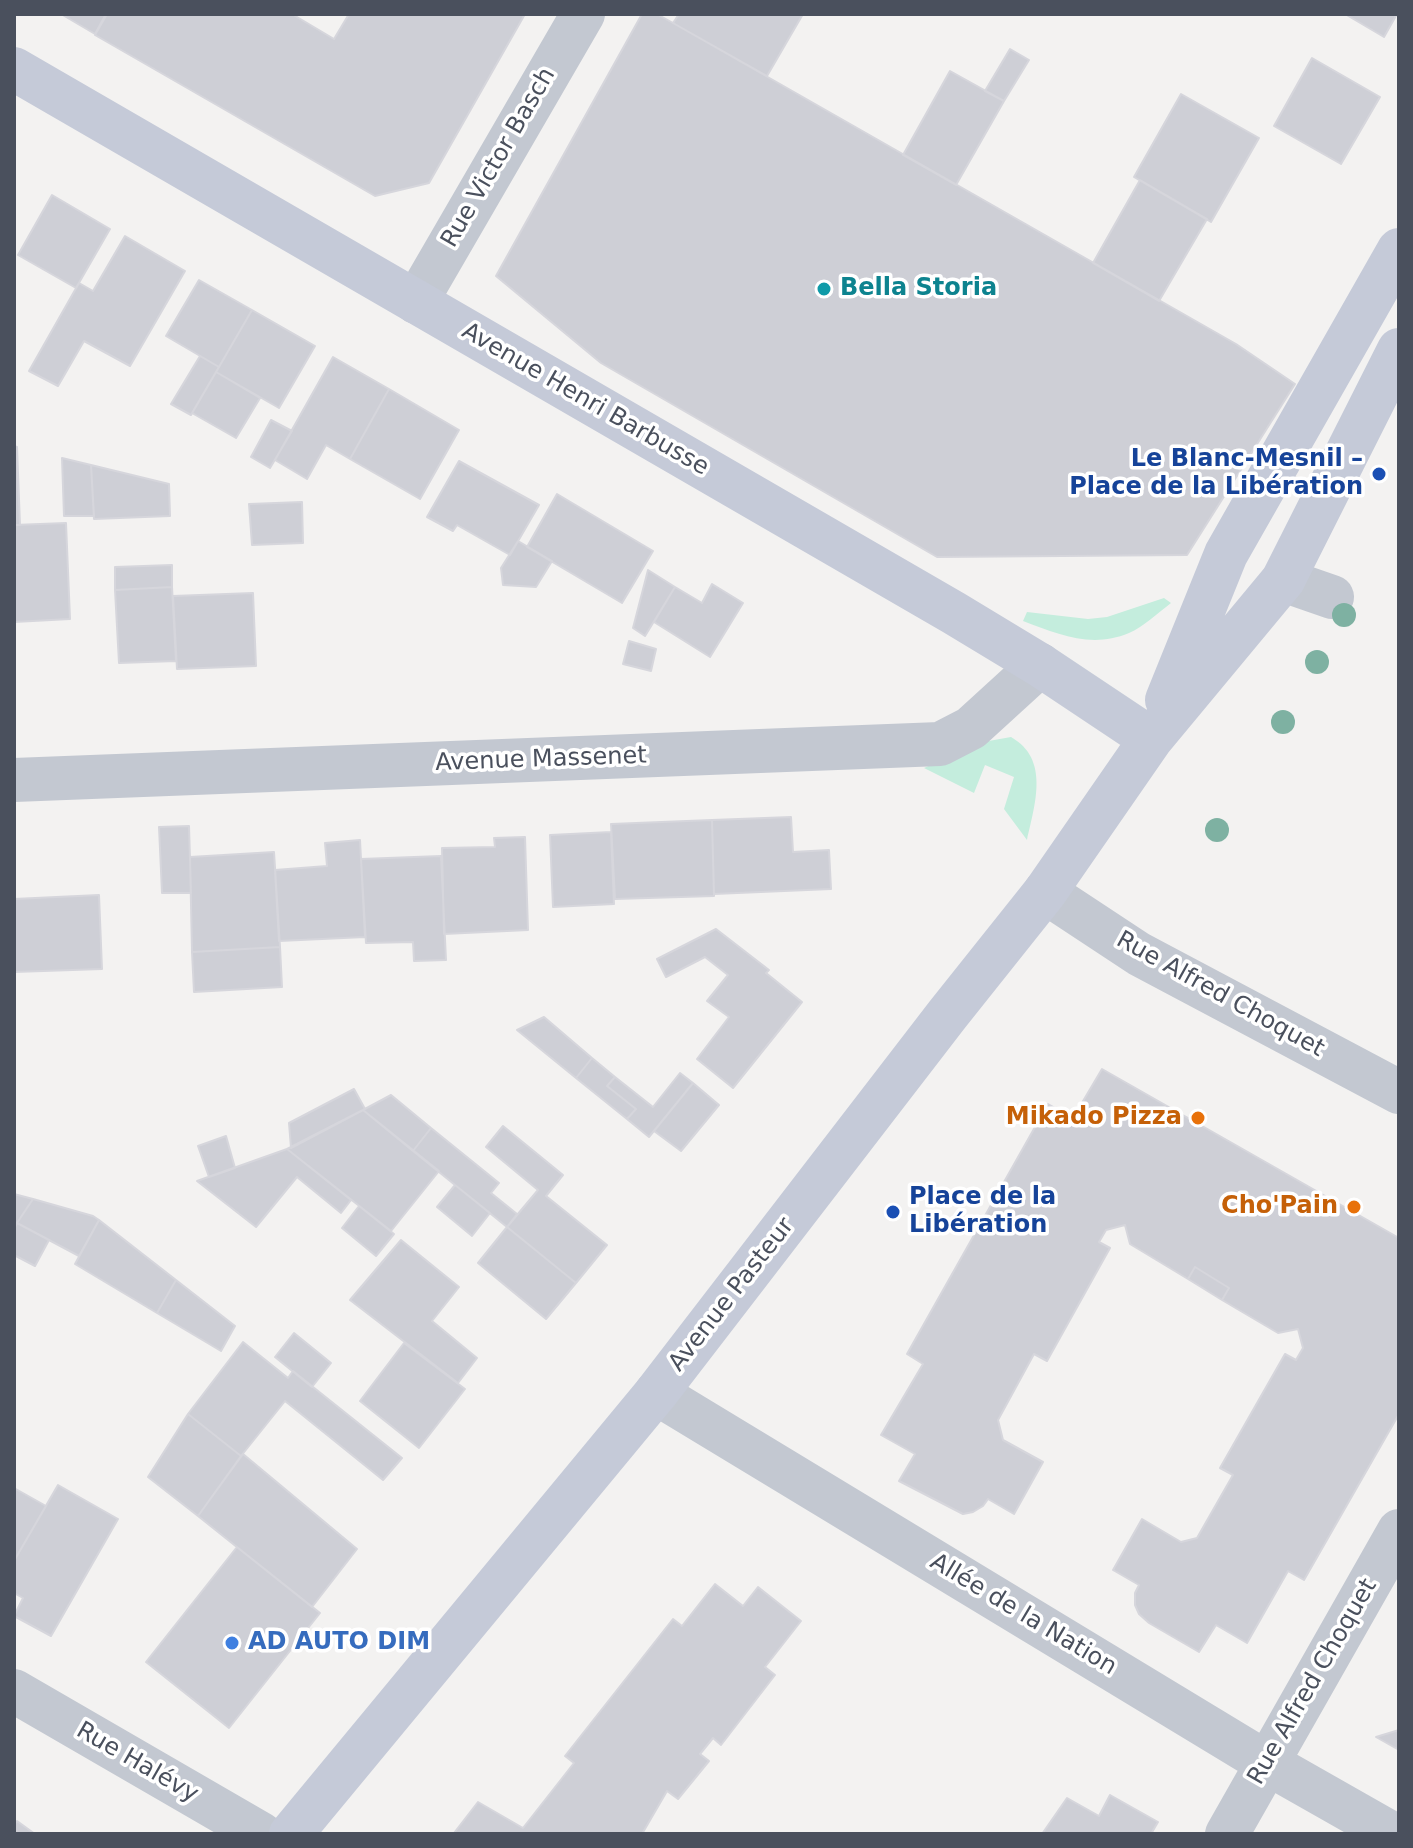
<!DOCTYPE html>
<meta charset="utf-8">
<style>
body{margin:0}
#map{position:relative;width:1413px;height:1848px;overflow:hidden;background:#f3f2f1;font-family:"DejaVu Sans",sans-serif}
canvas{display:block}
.frame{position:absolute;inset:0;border:16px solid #4a505d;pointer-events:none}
</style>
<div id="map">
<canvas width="1413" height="1848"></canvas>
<div class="frame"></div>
</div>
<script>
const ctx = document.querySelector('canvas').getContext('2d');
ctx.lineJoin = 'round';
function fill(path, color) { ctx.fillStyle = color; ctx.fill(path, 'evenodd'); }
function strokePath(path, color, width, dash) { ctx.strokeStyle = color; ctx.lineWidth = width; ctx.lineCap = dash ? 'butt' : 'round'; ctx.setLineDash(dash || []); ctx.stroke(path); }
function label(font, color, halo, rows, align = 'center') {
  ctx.font = font + ' "DejaVu Sans",sans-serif'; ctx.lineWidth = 7; ctx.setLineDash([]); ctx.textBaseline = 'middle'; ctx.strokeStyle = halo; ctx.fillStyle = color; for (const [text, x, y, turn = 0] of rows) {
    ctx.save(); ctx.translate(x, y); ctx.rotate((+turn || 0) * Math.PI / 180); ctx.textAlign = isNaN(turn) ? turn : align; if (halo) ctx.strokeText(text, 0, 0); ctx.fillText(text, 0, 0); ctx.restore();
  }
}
const green = new Path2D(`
 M 1164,598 L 1171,603 C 1158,613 1143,627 1129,633 C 1091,649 1058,634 1023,621 L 1027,612 L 1088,619 L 1107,617 Z
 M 1011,737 C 1050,759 1035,804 1027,840 L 1004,809 L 1014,777 L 985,765 L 974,793 L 924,768 L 983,742 Z`);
const building = new Path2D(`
 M 61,14 L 106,14 L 95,34 Z
 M 107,14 L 292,14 L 334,39 L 349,14 L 525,14 L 429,183 L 375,196 L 95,35 Z
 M 642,14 L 657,14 L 673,23 L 1236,344 L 1295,384 L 1187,555 L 937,557 L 601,363 L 496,276 Z
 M 679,14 L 803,14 L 767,76 L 673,23 Z
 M 1345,14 L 1397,14 L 1384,37 Z
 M 1010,49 L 1029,60 L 1004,101 L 985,91 Z
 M 1312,58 L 1380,97 L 1341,164 L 1274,126 Z
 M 950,71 L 1004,101 L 956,185 L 903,155 Z
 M 1181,94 L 1259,138 L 1211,222 L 1134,177 Z
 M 1140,180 L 1207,219 L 1159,301 L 1093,263 Z
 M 52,195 L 110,229 L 76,288 L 18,255 Z
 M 125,236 L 185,271 L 130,366 L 84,341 L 58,386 L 29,371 L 79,283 L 93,291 Z
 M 199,280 L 252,310 L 219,367 L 166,336 Z
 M 252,310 L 315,346 L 279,408 L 216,372 Z
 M 200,356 L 219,367 L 191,415 L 171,404 Z
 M 333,357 L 389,389 L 350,459 L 326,445 L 307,479 L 275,460 Z
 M 216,372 L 260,398 L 236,438 L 192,413 Z
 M 389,389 L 459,430 L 420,499 L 350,459 Z
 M 271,420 L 292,431 L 270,468 L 251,457 Z
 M 14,446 L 17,447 L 20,525 L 14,525 Z
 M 62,458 L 91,465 L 94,516 L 64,516 Z
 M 459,461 L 539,505 L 510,555 L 457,525 L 453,531 L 427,517 Z
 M 91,465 L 169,484 L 170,516 L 94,519 Z
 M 557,494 L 653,551 L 622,603 L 527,547 Z
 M 302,502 L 303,543 L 252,545 L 249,504 Z
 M 66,523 L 70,619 L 14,622 L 14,525 Z
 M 518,541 L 552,561 L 536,587 L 503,585 L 501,568 Z
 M 172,565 L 172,587 L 115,590 L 115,567 Z
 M 648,570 L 675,587 L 645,636 L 633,628 Z
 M 712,584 L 743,603 L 710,657 L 654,622 L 675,587 L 702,603 Z
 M 172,587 L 176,661 L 119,663 L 115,590 Z
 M 253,593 L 256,666 L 177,669 L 173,596 Z
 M 629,641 L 656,649 L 651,671 L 623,664 Z
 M 791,817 L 793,852 L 829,850 L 831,889 L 714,894 L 712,820 Z
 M 712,820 L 714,896 L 615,899 L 611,824 Z
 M 189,826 L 191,893 L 162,893 L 159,827 Z
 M 611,832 L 614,904 L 553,907 L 550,835 Z
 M 525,837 L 528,930 L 444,934 L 442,848 L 495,847 L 494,838 Z
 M 360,840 L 365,937 L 279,941 L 275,870 L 327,866 L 325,843 Z
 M 274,852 L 280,947 L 192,952 L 190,857 Z
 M 441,856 L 446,960 L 414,961 L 413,942 L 366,943 L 361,859 Z
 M 99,895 L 102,969 L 14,972 L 14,899 Z
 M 716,929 L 769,970 L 766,973 L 802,1002 L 733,1088 L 697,1059 L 729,1017 L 707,1001 L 728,975 L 705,957 L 666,977 L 657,959 Z
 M 280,947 L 282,987 L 194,992 L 192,952 Z
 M 544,1017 L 592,1058 L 576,1078 L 517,1030 Z
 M 592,1058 L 615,1077 L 607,1086 L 636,1109 L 627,1119 L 576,1078 Z
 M 1102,1069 L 1399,1238 L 1399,1414 L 1304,1580 L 1288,1571 L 1247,1643 L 1216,1625 L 1199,1652 L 1149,1623 L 1139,1614 L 1135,1605 L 1135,1593 L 1139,1585 L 1113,1570 L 1142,1519 L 1181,1542 L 1197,1538 L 1233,1475 L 1220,1468 L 1285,1354 L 1296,1360 L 1303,1348 L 1298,1329 L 1278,1333 L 1222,1300 L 1229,1288 L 1195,1267 L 1188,1279 L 1130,1244 L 1125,1225 L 1106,1230 L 1099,1242 L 1110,1248 L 1047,1361 L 1034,1354 L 998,1420 L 1003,1440 L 1043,1462 L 1014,1514 L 988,1499 L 983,1506 L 973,1512 L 963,1514 L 899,1481 L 915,1454 L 881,1435 L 923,1364 L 907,1354 L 1048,1104 L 1073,1118 Z
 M 680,1073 L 693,1083 L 649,1137 L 627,1119 L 636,1109 L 607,1086 L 615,1077 L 653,1107 Z
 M 693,1083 L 719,1105 L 681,1151 L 654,1131 Z
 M 354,1089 L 365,1109 L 291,1148 L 289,1123 Z
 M 391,1095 L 431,1128 L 413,1151 L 363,1110 Z
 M 363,1110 L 439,1171 L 391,1231 L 287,1149 Z
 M 503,1126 L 563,1175 L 546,1196 L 607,1245 L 576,1283 L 507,1227 L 538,1190 L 486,1147 Z
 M 431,1128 L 499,1183 L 491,1193 L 517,1214 L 507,1227 L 413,1151 Z
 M 226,1136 L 235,1168 L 209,1177 L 198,1146 Z
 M 287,1149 L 351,1200 L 341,1213 L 297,1177 L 256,1227 L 197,1181 Z
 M 455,1185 L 490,1213 L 472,1236 L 437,1207 Z
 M 14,1194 L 33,1199 L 17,1223 L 14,1222 Z
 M 33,1199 L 93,1216 L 99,1220 L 79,1256 L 17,1223 Z
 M 359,1206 L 394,1234 L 376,1256 L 342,1228 Z
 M 99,1220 L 176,1280 L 157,1313 L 75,1264 Z
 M 17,1223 L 49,1240 L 35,1266 L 14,1255 L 14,1229 Z
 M 507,1227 L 576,1283 L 546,1319 L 478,1263 Z
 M 401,1240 L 459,1287 L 432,1321 L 477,1358 L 458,1383 L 350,1300 Z
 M 1195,1267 L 1229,1288 L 1222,1300 L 1188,1279 Z
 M 176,1280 L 235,1326 L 221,1351 L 157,1313 Z
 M 294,1333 L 331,1363 L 312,1387 L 275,1357 Z
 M 243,1342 L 288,1378 L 293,1371 L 402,1458 L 383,1480 L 285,1401 L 241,1456 L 188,1414 Z
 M 404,1343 L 465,1389 L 419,1448 L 360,1401 Z
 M 188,1414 L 241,1456 L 198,1516 L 148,1477 Z
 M 243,1454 L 357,1549 L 312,1607 L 198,1516 Z
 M 58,1485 L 118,1519 L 51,1636 L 14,1616 L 23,1598 L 14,1593 L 14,1561 Z
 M 14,1488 L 46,1506 L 14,1561 Z
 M 237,1547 L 320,1613 L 229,1728 L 146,1662 Z
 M 715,1584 L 743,1606 L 758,1587 L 801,1621 L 765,1667 L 775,1675 L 721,1745 L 713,1738 L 700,1754 L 709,1761 L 678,1799 L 667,1791 L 642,1834 L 454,1833 L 478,1802 L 523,1828 L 574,1763 L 565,1756 L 673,1619 L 682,1626 Z
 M 1399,1730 L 1399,1750 L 1376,1737 Z
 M 1110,1795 L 1158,1822 L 1151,1834 L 1042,1834 L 1067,1798 L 1099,1816 Z
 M 17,1821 L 35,1834 L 14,1834 L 14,1825 Z`);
const street = new Path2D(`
 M 416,302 L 583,14
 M 1283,580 L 1332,597
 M 14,780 L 940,744 L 971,728 L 1040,665
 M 1045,892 L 1139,954 L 1399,1092
 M 656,1393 L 1267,1763 L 1392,1834
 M 14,1691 L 261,1834
 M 1227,1834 L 1399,1531`);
const secondary = new Path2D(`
 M 14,69 L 954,613 L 1040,665 L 1151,739
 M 1167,700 L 1226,554 L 1399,250
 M 291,1834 L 656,1393 L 947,1015 L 1045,892 L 1151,739 L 1283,580 L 1399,350`);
const trees = [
 [1344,615],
 [1317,662],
 [1283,722],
 [1217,830]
];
const markers = [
 [824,289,8,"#0f9aa8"],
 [1379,474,8,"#1a4fb4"],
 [1198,1118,8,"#e8710a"],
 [1354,1207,8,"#e8710a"],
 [893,1212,8,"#1a4fb4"],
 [232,1643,8,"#3f7fe0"]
];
const streetNames = [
 ["Rue Victor Basch",499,158,-60],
 ["Avenue Henri Barbusse",585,400,30],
 ["Avenue Massenet",541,760,-2],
 ["Rue Alfred Choquet",1220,995,29],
 ["Avenue Pasteur",732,1295,-52],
 ["Allée de la Nation",1023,1615,31],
 ["Rue Alfred Choquet",1313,1682,-60],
 ["Rue Halévy",137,1763,30]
];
const cultureNames = [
 ["Bella Storia",840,289]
];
const transitNames = [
 ["Le Blanc-Mesnil –",1363,460],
 ["Place de la Libération",1363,488],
 ["Place de la",909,1198,"left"],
 ["Libération",909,1226,"left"]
];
const foodNames = [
 ["Mikado Pizza",1182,1118],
 ["Cho'Pain",1338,1207]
];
const shopNames = [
 ["AD AUTO DIM",248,1643]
];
fill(green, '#c4eddd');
fill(building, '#cecfd6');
strokePath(building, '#d6d6dc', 2);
strokePath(street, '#c3c8d1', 44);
strokePath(secondary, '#c5cad8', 44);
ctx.fillStyle = '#7eb1a2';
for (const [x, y] of trees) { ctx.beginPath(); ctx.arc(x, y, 12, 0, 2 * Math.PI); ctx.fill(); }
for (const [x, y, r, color] of markers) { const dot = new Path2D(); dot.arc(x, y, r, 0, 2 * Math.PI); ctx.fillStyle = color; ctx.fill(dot); strokePath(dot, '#fff', 3); }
label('24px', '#4a505d', '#fff', streetNames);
label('bold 24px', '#0d838f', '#fff', cultureNames, 'left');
label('bold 24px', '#164399', '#fff', transitNames, 'right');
label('bold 24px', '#c56008', '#fff', foodNames, 'right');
label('bold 24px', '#366cbe', '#fff', shopNames, 'left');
</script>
